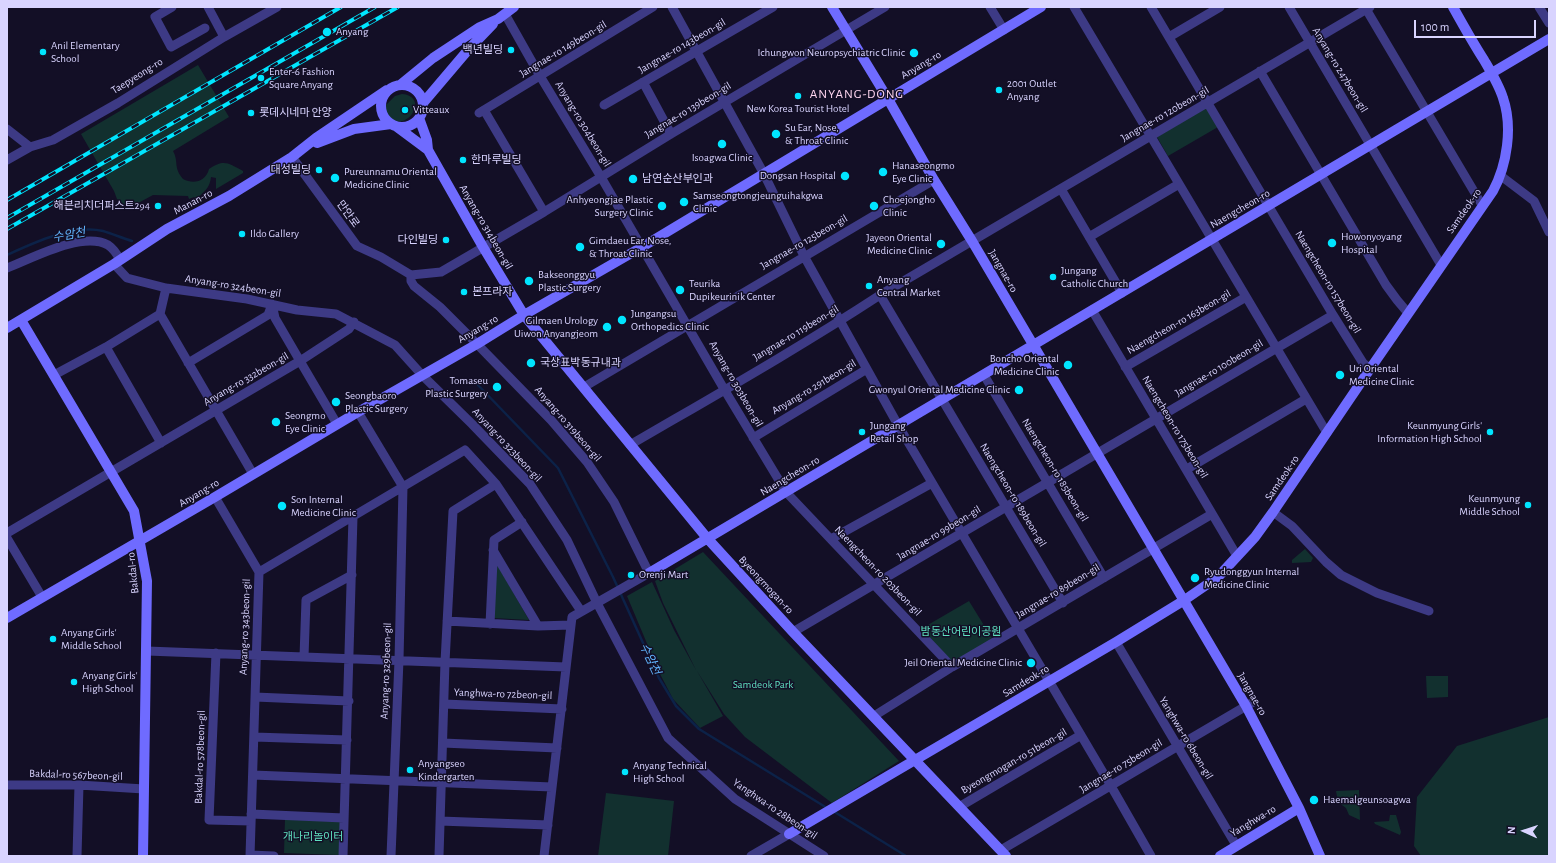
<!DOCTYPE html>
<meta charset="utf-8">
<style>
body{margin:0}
#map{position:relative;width:1556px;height:863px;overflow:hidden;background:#130f26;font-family:"Alegreya Sans",sans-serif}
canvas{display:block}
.frame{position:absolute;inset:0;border:8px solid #d9d4ff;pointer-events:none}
.north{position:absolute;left:1504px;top:811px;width:40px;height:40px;-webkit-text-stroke:3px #130f26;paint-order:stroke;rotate:273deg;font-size:11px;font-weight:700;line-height:16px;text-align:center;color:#d9d4ff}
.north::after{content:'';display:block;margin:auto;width:14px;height:18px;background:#d9d4ff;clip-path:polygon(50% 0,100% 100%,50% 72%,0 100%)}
.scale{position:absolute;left:1414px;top:20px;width:122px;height:18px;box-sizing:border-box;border:2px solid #d9d4ff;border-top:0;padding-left:5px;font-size:12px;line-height:14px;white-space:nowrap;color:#d9d4ff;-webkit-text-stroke:3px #130f26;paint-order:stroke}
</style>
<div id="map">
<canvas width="1556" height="863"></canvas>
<div class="frame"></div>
<div class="north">N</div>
<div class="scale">100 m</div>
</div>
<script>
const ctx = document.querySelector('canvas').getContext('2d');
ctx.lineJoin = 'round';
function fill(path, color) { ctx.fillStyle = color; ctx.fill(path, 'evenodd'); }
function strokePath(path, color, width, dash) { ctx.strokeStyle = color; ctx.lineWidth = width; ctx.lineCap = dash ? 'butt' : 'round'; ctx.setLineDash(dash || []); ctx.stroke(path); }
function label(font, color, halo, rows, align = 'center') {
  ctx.font = font + ' "Alegreya Sans","Noto Sans KR",sans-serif'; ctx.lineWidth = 3; ctx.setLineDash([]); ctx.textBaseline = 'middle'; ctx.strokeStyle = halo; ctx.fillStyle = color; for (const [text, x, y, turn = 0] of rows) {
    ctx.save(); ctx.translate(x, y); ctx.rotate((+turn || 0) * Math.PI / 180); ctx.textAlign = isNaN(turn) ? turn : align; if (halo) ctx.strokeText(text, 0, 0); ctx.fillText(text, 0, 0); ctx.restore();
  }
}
const green = new Path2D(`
 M 198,65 L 229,117 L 173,151 C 179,162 173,167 183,179 C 194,185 206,181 209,169 C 224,159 228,163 243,171 L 243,173 L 216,189 L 216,178 L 211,177 C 210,188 204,192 196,199 L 194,197 L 189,199 L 188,196 L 153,195 L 129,208 L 117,199 L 114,191 L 81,134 Z
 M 402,94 C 429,96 409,131 391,119 C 386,115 385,110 386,105 L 395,96 Z
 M 1207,107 L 1218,127 L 1168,156 L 1157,137 Z
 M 1305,549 L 1313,558 L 1311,562 L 1292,563 L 1292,560 Z
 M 703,552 L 899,761 L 832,803 L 745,737 L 724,714 L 697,671 L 723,716 L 700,728 L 673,699 L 659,672 L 627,596 L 652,582 L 674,630 L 696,670 L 663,603 L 655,581 Z
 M 498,566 L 529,620 L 493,618 L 494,567 Z
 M 969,601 L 993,640 L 955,662 L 950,661 L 924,631 L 926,626 Z
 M 1426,676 L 1448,676 L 1448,697 L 1427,698 Z
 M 1549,717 L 1549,856 L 1421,856 L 1414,846 L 1417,797 L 1457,746 Z
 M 1359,790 L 1360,820 L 1349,815 L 1346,808 L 1338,802 L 1336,791 Z
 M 606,793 L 674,801 L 668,856 L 598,856 Z
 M 1390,815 L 1396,815 L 1401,832 L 1400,835 L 1375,824 L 1374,822 L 1389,821 Z
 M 285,819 L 339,821 L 341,823 L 341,853 L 338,855 L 284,853 Z`);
const stream = new Path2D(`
 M 7,255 C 33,243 73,224 103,231 C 113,234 122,238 132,241
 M 477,384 L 558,468 L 613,577 L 659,678 L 676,706 L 699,729 L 827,808
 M 833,811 L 906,856`);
const street = new Path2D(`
 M 172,7 L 155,17 L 171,47 L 205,28
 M 208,7 L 224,37
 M 672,7 L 764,174 L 804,256 L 898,425 L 1111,786 L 1151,856
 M 990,7 L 1004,30
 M 1074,7 L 1327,433
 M 1151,7 L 1333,315 L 1363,363 L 1370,369
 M 1289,7 L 1441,265
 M 1539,7 L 1549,23
 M 1366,9 L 1482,205
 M 505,14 L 540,76 L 601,177 L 724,389 L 786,492 L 952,667
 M 1169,37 L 1220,7
 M 1260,71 L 1386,285 L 1397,300 L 1408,313
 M 643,82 L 671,134
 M 604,105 L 773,7
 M 484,110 L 544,212
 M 479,113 L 653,7
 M 7,129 L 30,147
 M 292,157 L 357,246 L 381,257 L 411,275 L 411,281 L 414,286 L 440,307 L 477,344 L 551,420 L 587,462 L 614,502 L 649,573 L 572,617 L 544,856
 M 7,160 L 30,147 L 53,140 L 118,103 L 224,37 L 277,7
 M 1501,176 L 1534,201 L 1549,232
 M 1061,189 L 1122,293
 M 1089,237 L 1179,184
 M 114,264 L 127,278 L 166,288 L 247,299 L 297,310 L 336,314 L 395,345 L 422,375 L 472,424 L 530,484 L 567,540 L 597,603 L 668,738 L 735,799 L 824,856
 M 7,268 C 33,258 82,231 108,245 C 114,249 117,254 120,260
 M 411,275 L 441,272 L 544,212 L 671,134 L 885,7
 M 880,295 L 1063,603
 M 272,304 L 275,318 L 300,361 L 349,329 L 354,322
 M 1092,310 L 1237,556
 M 160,314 L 166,288
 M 106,347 L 161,443
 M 188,363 L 268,315 L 272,304
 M 1125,367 L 1246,297
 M 54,375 L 106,347 L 160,314 L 253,474
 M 984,375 L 1104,578
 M 584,387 L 934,180
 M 358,412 L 403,487 L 399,660 L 391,856
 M 753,438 L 867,369
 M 630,445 C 714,396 799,348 880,295 L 1370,7
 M 1187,469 L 1306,399
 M 215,497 L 259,572 L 250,856
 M 1273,512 L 1292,526 L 1326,562 L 1341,575 L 1377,593 L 1429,611
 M 7,533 L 300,361 L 337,424
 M 7,538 L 42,597
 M 831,539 L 932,483
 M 493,550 L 538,626
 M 259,572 L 465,450 L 496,484 L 581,611
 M 447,621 L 538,626 L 571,625
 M 490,624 L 494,540 L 522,522
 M 793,632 L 1333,315
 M 1116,642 L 1236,845
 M 147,651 L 566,667
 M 216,653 L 209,820 L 251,821
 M 304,657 L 306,600 L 352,575
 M 255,697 L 349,701
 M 444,704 L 562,709
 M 874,716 L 952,667 L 1212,514
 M 254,737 L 347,740
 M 443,743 L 557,748
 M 253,775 L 552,787
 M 7,785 L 79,785 L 144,789
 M 959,807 L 1081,735
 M 251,814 L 344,818
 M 440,821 L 548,825
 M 1001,850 L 1253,702
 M 250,855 L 274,856
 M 77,856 L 79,785
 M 343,856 L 353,517
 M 439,856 L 445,662 L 453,511 L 496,484
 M 751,856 L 789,834`);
const secondary = new Path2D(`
 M 832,7 L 888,99 L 934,180 L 972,241 L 1246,706 L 1299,808 L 1320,856
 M381 106a21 21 0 1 1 42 0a21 21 0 1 1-42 0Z
 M 400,85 L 433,58 L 480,27 L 498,19 L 514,7
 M 423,103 L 468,50 L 493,24
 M 419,118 L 427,140 L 428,150 L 483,247 L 524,315 L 707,538 L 793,632 L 1006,856
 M 397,127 L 428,150
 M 317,143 L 354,129 L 391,124
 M 21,320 L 134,511 L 147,581 L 143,856
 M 7,328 L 114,264 L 167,229 L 229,196 L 292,157 L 316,138 L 387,90
 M 649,573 L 1549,39
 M 7,618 L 215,497 L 358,412 L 477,344 L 524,315 L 642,247 L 1041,7
 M 789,834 L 1116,642 L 1183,601 L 1218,577 L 1255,537 L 1273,512 L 1370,369 L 1493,191 C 1507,165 1513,127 1503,98 C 1499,85 1491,72 1484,60 C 1473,43 1463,25 1453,7
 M 1220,856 L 1299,808`);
const rail = new Path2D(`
 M 7,200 L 341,7
 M 7,218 L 375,7
 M 7,229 L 398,7`);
const markers = [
 [327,32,5,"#00e5ff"],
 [511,50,4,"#00e5ff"],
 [43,52,4,"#00e5ff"],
 [914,53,5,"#00e5ff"],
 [261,78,4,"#00e5ff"],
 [999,90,4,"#00e5ff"],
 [798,96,4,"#00e5ff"],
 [405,110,4,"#00e5ff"],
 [251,113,4,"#00e5ff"],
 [776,134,5,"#00e5ff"],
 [722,144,5,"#00e5ff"],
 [463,160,4,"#00e5ff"],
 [319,170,4,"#00e5ff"],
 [883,172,5,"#00e5ff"],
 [845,176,5,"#00e5ff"],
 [335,178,5,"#00e5ff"],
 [633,179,5,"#00e5ff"],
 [684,202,5,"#00e5ff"],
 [158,206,4,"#00e5ff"],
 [662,206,5,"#00e5ff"],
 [874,206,5,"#00e5ff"],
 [242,234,4,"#00e5ff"],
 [446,240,4,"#00e5ff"],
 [1332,243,5,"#00e5ff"],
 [941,244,5,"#00e5ff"],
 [580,247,5,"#00e5ff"],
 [1053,277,4,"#00e5ff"],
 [529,281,5,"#00e5ff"],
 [869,286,4,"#00e5ff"],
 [680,290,5,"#00e5ff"],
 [464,292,4,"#00e5ff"],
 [622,320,5,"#00e5ff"],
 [607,327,5,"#00e5ff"],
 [531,363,5,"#00e5ff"],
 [1068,365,5,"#00e5ff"],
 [1340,375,5,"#00e5ff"],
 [497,387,5,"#00e5ff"],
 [1019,390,5,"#00e5ff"],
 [336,402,5,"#00e5ff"],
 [276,422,5,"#00e5ff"],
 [862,432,4,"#00e5ff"],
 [1490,432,4,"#00e5ff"],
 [1528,505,4,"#00e5ff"],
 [282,506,5,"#00e5ff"],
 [631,575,4,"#00e5ff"],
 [1195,578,5,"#00e5ff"],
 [53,639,4,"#00e5ff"],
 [1031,663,5,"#00e5ff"],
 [74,682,4,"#00e5ff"],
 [410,770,4,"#00e5ff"],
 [625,772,4,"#00e5ff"],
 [1314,800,5,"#00e5ff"]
];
const poiNames = [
 ["Anyang",336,32],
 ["Anil Elementary",51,46],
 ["School",51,59],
 ["백년빌딩",503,50,"right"],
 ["Ichungwon Neuropsychiatric Clinic",905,53,"right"],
 ["Enter-6 Fashion",269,72],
 ["Square Anyang",269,85],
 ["2001 Outlet",1007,84],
 ["Anyang",1007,97],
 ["New Korea Tourist Hotel",798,109,"center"],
 ["Vitteaux",413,110],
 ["롯데시네마 안양",259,113],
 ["Su Ear, Nose,",785,128],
 ["& Throat Clinic",785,141],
 ["Isoagwa Clinic",722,158,"center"],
 ["한마루빌딩",471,160],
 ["Hanaseongmo",892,166],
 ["Eye Clinic",892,179],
 ["대성빌딩",311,170,"right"],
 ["Pureunnamu Oriental",344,172],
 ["Medicine Clinic",344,185],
 ["Dongsan Hospital",836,176,"right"],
 ["남연순산부인과",642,179],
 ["Samseongtongjeunguihakgwa",693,196],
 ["Clinic",693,209],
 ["Anhyeongjae Plastic",653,200,"right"],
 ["Surgery Clinic",653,213,"right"],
 ["Choejongho",883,200],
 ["Clinic",883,213],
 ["해븐리치더퍼스트294",150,206,"right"],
 ["Ildo Gallery",250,234],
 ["Howonyoyang",1341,237],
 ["Hospital",1341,250],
 ["Jayeon Oriental",932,238,"right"],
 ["Medicine Clinic",932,251,"right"],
 ["다인빌딩",438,240,"right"],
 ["Gimdaeu Ear, Nose,",589,241],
 ["& Throat Clinic",589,254],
 ["Jungang",1061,271],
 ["Catholic Church",1061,284],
 ["Bakseonggyu",538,275],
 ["Plastic Surgery",538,288],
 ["Anyang",877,280],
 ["Central Market",877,293],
 ["Teurika",689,284],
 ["Dupikeurinik Center",689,297],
 ["본프라자",472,292],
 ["Jungangsu",631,314],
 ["Orthopedics Clinic",631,327],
 ["Gilmaen Urology",598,321,"right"],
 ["Uiwon Anyangjeom",598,334,"right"],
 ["Boncho Oriental",1059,359,"right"],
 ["Medicine Clinic",1059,372,"right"],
 ["국상표박동규내과",540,363],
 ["Uri Oriental",1349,369],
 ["Medicine Clinic",1349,382],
 ["Tomaseu",488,381,"right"],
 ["Plastic Surgery",488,394,"right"],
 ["Gwonyul Oriental Medicine Clinic",1010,390,"right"],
 ["Seongbaoro",345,396],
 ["Plastic Surgery",345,409],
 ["Seongmo",285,416],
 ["Eye Clinic",285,429],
 ["Jungang",870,426],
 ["Retail Shop",870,439],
 ["Keunmyung Girls'",1482,426,"right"],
 ["Information High School",1482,439,"right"],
 ["Keunmyung",1520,499,"right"],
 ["Middle School",1520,512,"right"],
 ["Son Internal",291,500],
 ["Medicine Clinic",291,513],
 ["Ryudonggyun Internal",1204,572],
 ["Medicine Clinic",1204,585],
 ["Orenji Mart",639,575],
 ["Anyang Girls'",61,633],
 ["Middle School",61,646],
 ["Jeil Oriental Medicine Clinic",1022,663,"right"],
 ["Anyang Girls'",82,676],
 ["High School",82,689],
 ["Anyangseo",418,764],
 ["Kindergarten",418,777],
 ["Anyang Technical",633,766],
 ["High School",633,779],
 ["Haemalgeunsoagwa",1323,800]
];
const streetNames = [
 ["Jangnae-ro 143beon-gil",682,46,-30],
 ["Jangnae-ro 149beon-gil",563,49,-31],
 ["Anyang-ro",921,65,-31],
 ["Anyang-ro 247beon-gil",1340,70,59],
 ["Taepyeong-ro",137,76,-32],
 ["Jangnae-ro 139beon-gil",688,110,-31],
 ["Jangnae-ro 120beon-gil",1165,114,-30],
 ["Anyang-ro 304beon-gil",583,124,59],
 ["Manan-ro",193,202,-28],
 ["Naengcheon-ro",1240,209,-30],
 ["Samdeok-ro",1464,211,-55],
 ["만안로",348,214,54],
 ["Anyang-ro 314beon-gil",486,227,60],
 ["Jangnae-ro 125beon-gil",804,242,-30],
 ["Jangnae-ro",1003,271,60],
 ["Naengcheon-ro 157beon-gil",1328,282,59],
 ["Anyang-ro 324beon-gil",233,286,9],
 ["Naengcheon-ro 163beon-gil",1179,322,-30],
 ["Anyang-ro",478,329,-31],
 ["Jangnae-ro 119beon-gil",796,333,-31],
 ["Jangnae-ro 100beon-gil",1219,368,-31],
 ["Anyang-ro 332beon-gil",246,379,-30],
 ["Anyang-ro 303beon-gil",736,384,60],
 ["Anyang-ro 291beon-gil",814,387,-31],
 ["Anyang-ro 319beon-gil",568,424,49],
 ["Naengcheon-ro 175beon-gil",1175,427,59],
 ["Anyang-ro 323beon-gil",507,445,47],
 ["Naengcheon-ro 185beon-gil",1055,470,59],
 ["Naengcheon-ro",790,476,-31],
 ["Samdeok-ro",1282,478,-56],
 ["Anyang-ro",199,493,-31],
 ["Naengcheon-ro 189beon-gil",1013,495,59],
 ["Jangnae-ro 99beon-gil",939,533,-31],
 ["Naengcheon-ro 203beon-gil",878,571,46],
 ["Bakdal-ro",133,573,-96],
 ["Byeongmogan-ro",766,585,47],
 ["Jangnae-ro 89beon-gil",1058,591,-31],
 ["Anyang-ro 343beon-gil",245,627,-88],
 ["Anyang-ro 329beon-gil",386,671,-88],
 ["Samdeok-ro",1026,681,-31],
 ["Yanghwa-ro 72beon-gil",503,694,2],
 ["Jangnae-ro",1252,694,60],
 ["Yanghwa-ro 6beon-gil",1186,738,59],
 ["Bakdal-ro 578beon-gil",200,757,-88],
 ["Byeongmogan-ro 51beon-gil",1014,761,-30],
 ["Jangnae-ro 75beon-gil",1121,766,-31],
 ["Bakdal-ro 567beon-gil",76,775,2],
 ["Yanghwa-ro 28beon-gil",775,809,34],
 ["Yanghwa-ro",1253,821,-31]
];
const parkNames = [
 ["밤동산어린이공원",961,632],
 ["Samdeok Park",763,685],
 ["개나리놀이터",313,837]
];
const waterNames = [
 ["수암천",69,235,-10],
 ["수암천",650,659,65]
];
const quarterNames = [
 ["ANYANG-DONG",857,94]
];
fill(green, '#12302f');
strokePath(stream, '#0c2248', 2.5);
strokePath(street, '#3d3a85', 9);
strokePath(secondary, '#6f6bff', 10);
strokePath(rail, '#00e5ff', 4);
strokePath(rail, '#130f26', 2.5, [8]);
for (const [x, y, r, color] of markers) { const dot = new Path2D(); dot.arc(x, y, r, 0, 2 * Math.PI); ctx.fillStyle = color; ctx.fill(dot); strokePath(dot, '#130f26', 1.5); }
label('11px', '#d9d4ff', '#130f26', poiNames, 'left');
label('11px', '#d9d4ff', '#130f26', streetNames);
label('11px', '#5fe0c0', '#130f26', parkNames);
label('italic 12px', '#62b6ff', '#130f26', waterNames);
ctx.letterSpacing = '1px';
label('13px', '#ffd6f0', '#130f26', quarterNames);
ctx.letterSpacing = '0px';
</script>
